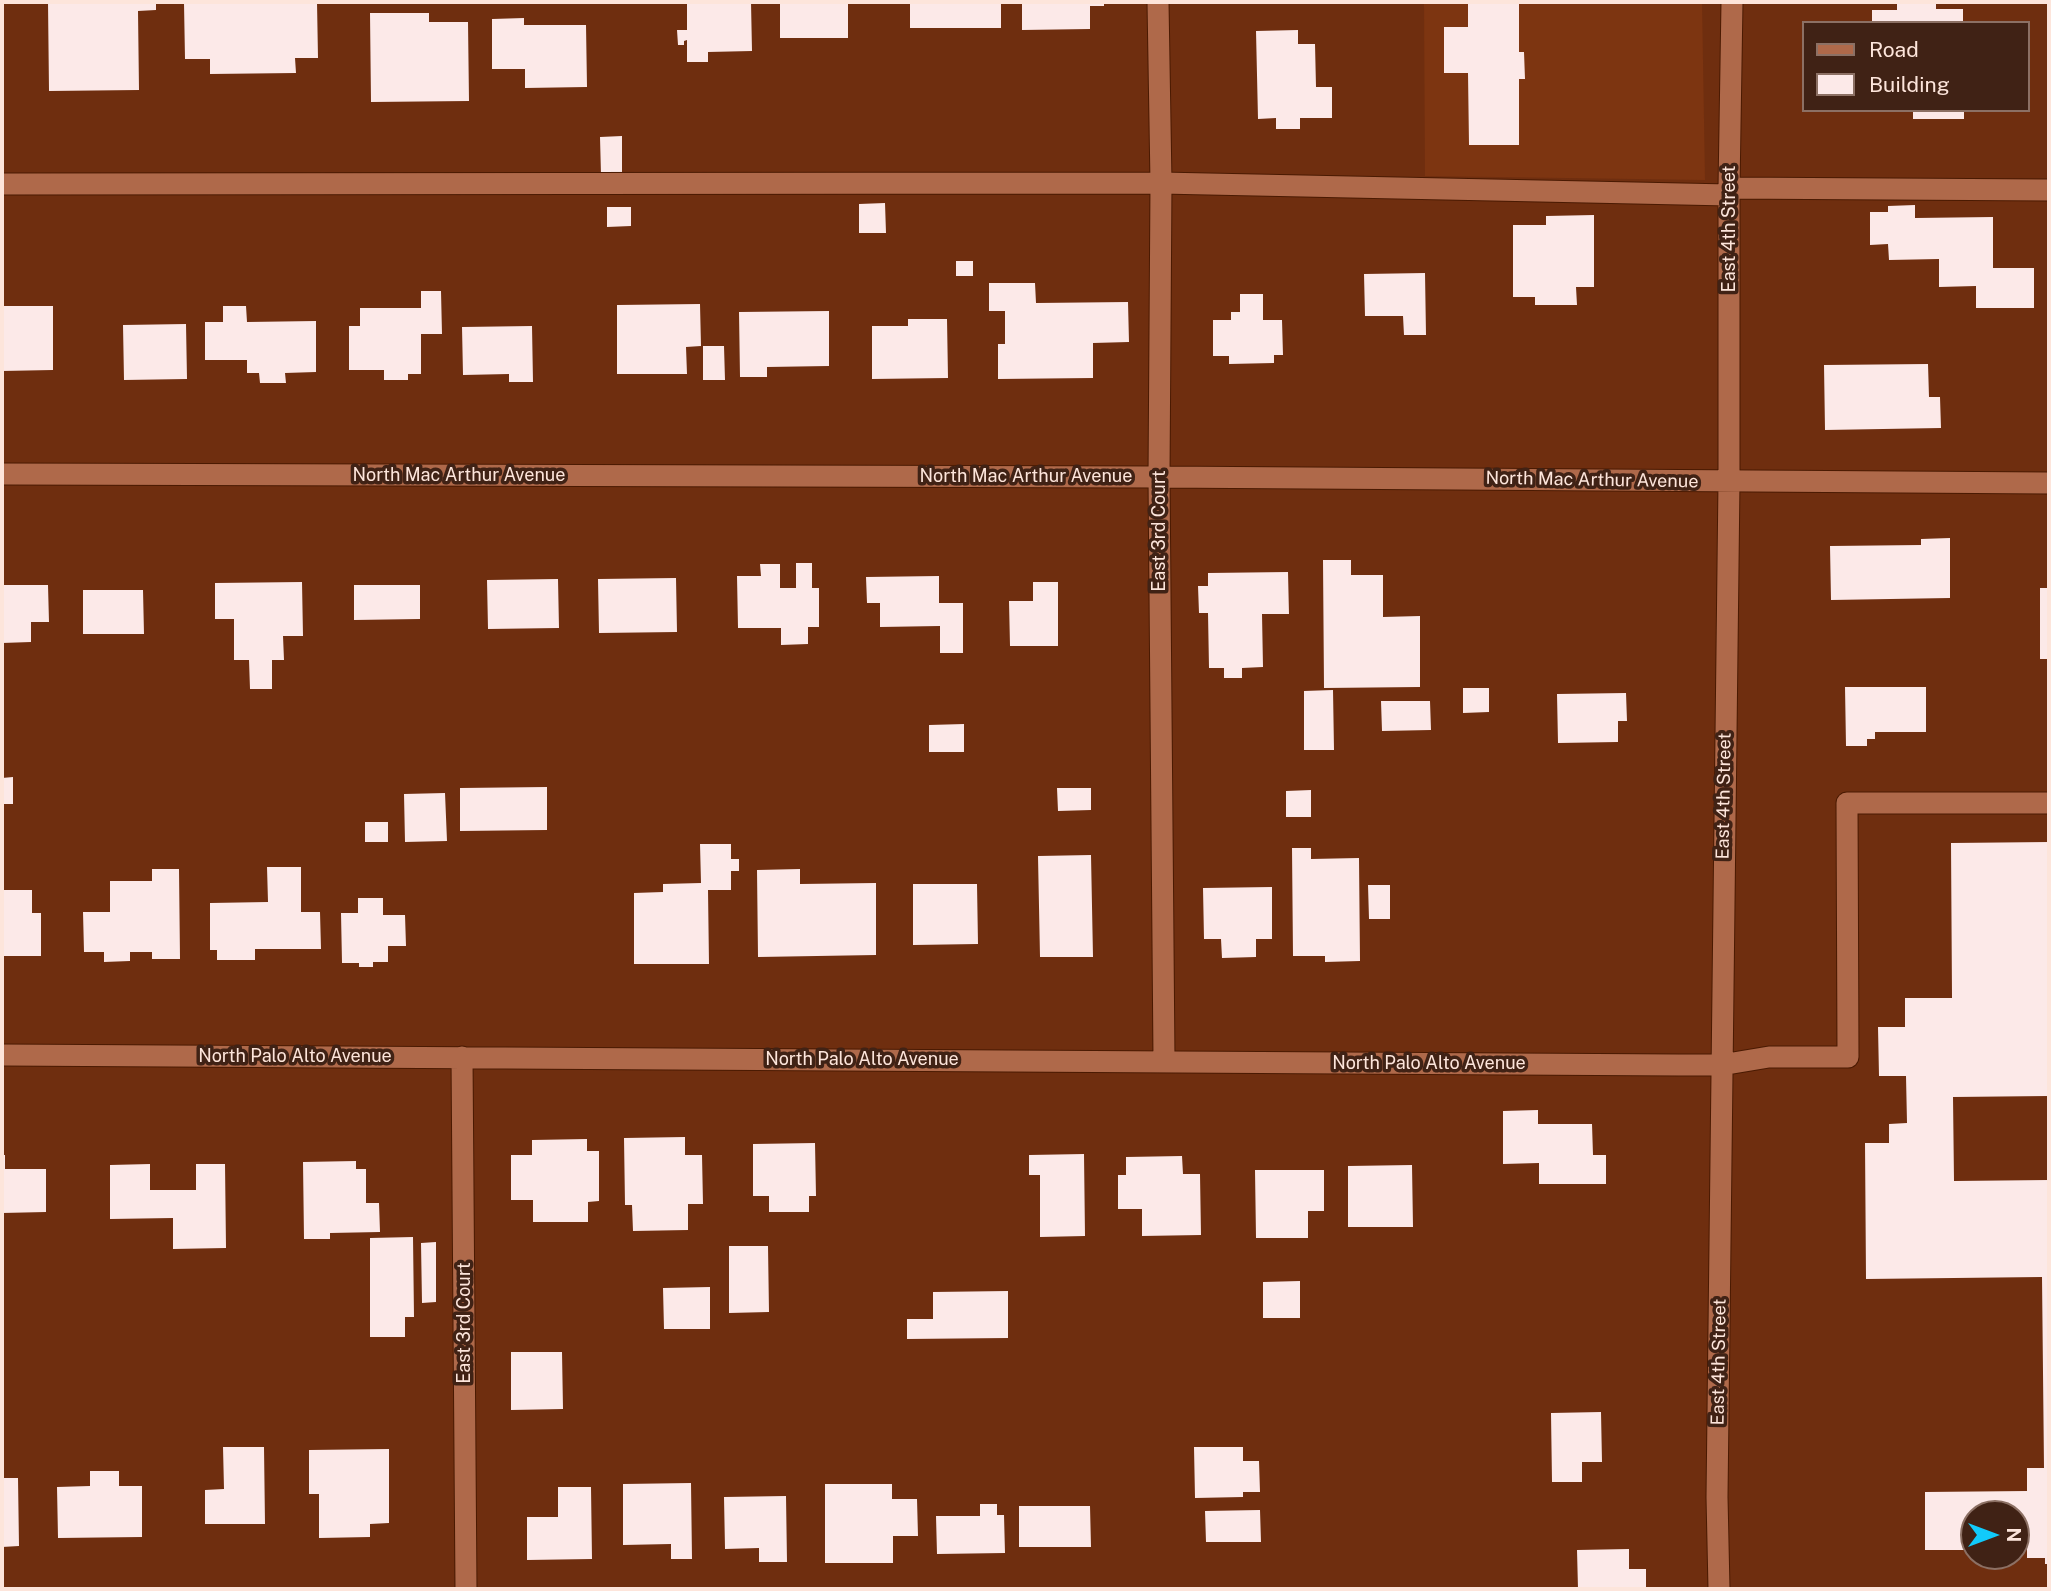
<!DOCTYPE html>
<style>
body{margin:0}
#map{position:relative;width:2051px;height:1591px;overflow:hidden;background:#6f2e0f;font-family:"Public Sans",sans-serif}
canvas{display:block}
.frame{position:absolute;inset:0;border:4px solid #fde5db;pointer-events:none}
.legend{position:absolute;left:1802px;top:21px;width:228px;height:91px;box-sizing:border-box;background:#402215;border:2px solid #8c7064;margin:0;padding:9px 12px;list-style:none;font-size:21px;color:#fde5db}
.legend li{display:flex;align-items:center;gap:14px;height:35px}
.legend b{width:35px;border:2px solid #8c7064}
.north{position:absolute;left:1960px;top:1500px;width:70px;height:70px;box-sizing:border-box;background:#402215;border:2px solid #8c7064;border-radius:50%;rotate:90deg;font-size:19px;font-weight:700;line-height:28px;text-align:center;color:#fde5db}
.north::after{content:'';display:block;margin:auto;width:24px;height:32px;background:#11cafa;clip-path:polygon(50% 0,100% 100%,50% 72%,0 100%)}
</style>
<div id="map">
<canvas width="2051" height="1591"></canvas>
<div class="frame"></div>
<ul class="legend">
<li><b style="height:9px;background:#af694a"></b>Road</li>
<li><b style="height:19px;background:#fce9e8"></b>Building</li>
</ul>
<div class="north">N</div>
</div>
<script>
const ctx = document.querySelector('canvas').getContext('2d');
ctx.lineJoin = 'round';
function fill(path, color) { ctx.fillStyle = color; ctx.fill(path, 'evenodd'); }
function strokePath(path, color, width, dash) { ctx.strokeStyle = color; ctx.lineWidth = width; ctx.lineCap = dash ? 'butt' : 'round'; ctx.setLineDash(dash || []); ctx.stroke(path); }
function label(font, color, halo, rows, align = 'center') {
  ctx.font = font + ' "Public Sans",sans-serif'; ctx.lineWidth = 7; ctx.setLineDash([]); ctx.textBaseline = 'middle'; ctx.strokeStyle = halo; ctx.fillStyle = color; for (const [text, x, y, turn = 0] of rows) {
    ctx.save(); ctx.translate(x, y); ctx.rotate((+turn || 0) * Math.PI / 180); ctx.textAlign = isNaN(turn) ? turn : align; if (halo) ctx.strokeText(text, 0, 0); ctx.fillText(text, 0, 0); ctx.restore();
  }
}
const built = new Path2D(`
 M 1424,2 L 1702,2 L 1705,180 L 1425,176 Z`);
const building = new Path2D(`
 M 48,2 L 156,2 L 156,10 L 138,11 L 139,90 L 49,91 Z
 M 215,2 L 317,2 L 318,58 L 295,58 L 296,73 L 210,74 L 210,59 L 185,59 L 184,3 Z
 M 690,2 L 751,2 L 752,51 L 708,52 L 708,62 L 687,62 L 687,40 L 684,41 L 684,45 L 678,45 L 677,30 L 687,30 L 687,3 Z
 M 780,2 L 848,2 L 848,38 L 780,38 Z
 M 910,2 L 1001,2 L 1001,28 L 910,28 Z
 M 1022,2 L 1104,2 L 1104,6 L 1090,6 L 1090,29 L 1022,30 Z
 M 1468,2 L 1519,2 L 1519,52 L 1524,52 L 1525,79 L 1519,79 L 1519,145 L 1469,145 L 1468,73 L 1444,73 L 1444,27 L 1468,27 Z
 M 1897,2 L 1936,2 L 1936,9 L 1963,9 L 1963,23 L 1872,23 L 1872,10 L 1897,10 Z
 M 370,13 L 429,13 L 429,22 L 468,22 L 469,101 L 371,102 Z
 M 524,18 L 524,25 L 586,25 L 587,87 L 525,88 L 525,69 L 492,69 L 492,19 Z
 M 1298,30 L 1298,44 L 1315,44 L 1316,87 L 1332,87 L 1332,118 L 1300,118 L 1300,129 L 1276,129 L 1276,118 L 1258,119 L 1256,31 Z
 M 1913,110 L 1964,110 L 1964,119 L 1913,119 Z
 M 622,136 L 622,175 L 601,175 L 600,137 Z
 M 885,203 L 886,233 L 859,233 L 859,204 Z
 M 1915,205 L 1915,218 L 1993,217 L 1993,268 L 2034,268 L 2034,308 L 1976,308 L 1976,286 L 1939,287 L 1939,259 L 1889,260 L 1888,244 L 1870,245 L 1870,212 L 1888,212 L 1888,206 Z
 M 607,207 L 631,207 L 631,226 L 607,227 Z
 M 1594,215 L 1594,287 L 1576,287 L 1577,305 L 1535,305 L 1535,297 L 1513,297 L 1513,225 L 1546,225 L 1546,216 Z
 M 956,261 L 973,261 L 973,276 L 956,276 Z
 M 1425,273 L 1426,335 L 1404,335 L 1403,316 L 1365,316 L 1364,274 Z
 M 989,283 L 1035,283 L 1036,303 L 1128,302 L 1129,342 L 1093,343 L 1093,378 L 998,379 L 998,344 L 1005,344 L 1005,311 L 989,311 Z
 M 421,291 L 441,291 L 442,334 L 421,334 L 421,374 L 408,374 L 408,380 L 384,380 L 384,370 L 349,370 L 349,326 L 360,326 L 360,308 L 421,308 Z
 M 1240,294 L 1263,294 L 1263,320 L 1282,320 L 1283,355 L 1274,355 L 1274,363 L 1229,364 L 1229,356 L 1213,356 L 1213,320 L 1231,320 L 1231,312 L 1240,312 Z
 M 700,304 L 701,346 L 686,347 L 687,374 L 617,374 L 617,305 Z
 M 2,306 L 53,306 L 53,370 L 2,371 Z
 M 223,306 L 246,306 L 247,322 L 316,321 L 316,372 L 285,373 L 286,383 L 260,383 L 259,373 L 247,373 L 247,360 L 205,360 L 205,322 L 223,322 Z
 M 829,311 L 829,366 L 767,367 L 767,377 L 740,377 L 739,312 Z
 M 908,319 L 947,319 L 948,378 L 872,379 L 872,326 L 908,326 Z
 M 186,324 L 187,379 L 124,380 L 123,325 Z
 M 532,326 L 533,382 L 509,382 L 509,374 L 463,375 L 462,327 Z
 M 703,346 L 724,346 L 725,380 L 703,380 Z
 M 1928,364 L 1929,397 L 1940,397 L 1941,428 L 1825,430 L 1824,365 Z
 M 1950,538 L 1950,598 L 1831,600 L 1830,546 L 1921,545 L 1921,539 Z
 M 1323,560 L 1351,560 L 1351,575 L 1383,575 L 1383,617 L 1420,616 L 1420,687 L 1324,688 Z
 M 796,563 L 812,563 L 812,588 L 819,588 L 819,627 L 808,627 L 808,644 L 781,645 L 781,628 L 738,628 L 737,576 L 761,576 L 760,564 L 780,564 L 780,588 L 796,588 Z
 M 1288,572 L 1289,614 L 1262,614 L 1263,667 L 1242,668 L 1242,678 L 1224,678 L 1224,668 L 1209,668 L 1208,613 L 1199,613 L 1198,586 L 1208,586 L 1208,573 Z
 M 939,576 L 939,603 L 963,603 L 963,653 L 940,653 L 940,626 L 880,627 L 880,603 L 867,603 L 866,577 Z
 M 676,578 L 677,632 L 599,633 L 598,579 Z
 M 558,579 L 559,628 L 488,629 L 487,580 Z
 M 302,582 L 303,636 L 283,636 L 284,660 L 272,660 L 272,689 L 250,689 L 249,660 L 234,660 L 234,619 L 215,619 L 215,583 Z
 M 1033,582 L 1058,582 L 1058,646 L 1010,646 L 1009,601 L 1033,601 Z
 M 2,585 L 48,585 L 49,622 L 31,622 L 31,642 L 2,643 Z
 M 354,585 L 420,585 L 420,619 L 354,620 Z
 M 2040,588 L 2049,588 L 2049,659 L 2040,659 Z
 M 83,590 L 143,590 L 144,634 L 83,634 Z
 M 1845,687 L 1926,687 L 1926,732 L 1875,732 L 1875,739 L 1867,739 L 1867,746 L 1846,746 Z
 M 1463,688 L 1489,688 L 1489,712 L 1463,713 Z
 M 1333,690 L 1334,750 L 1304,750 L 1304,691 Z
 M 1626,693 L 1627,721 L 1618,721 L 1618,742 L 1558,743 L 1557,694 Z
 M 1381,701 L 1430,701 L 1431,730 L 1382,731 Z
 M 964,724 L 964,752 L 929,752 L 929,725 Z
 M 13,777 L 13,804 L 2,804 L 2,778 Z
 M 547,787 L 547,830 L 460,831 L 460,788 Z
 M 1057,788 L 1091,788 L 1091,810 L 1058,811 Z
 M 1311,790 L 1311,817 L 1286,817 L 1286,791 Z
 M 445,793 L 447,841 L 405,842 L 404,794 Z
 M 365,822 L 388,822 L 388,842 L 365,842 Z
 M 2049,842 L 2049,1096 L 1953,1097 L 1954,1181 L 2049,1180 L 2049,1564 L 2045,1564 L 2045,1558 L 2027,1558 L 2027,1549 L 2016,1549 L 2016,1514 L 1974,1514 L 1974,1550 L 1925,1550 L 1925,1492 L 2027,1491 L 2027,1468 L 2044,1468 L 2042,1277 L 1866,1279 L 1865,1143 L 1889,1143 L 1889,1124 L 1907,1123 L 1906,1076 L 1879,1076 L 1878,1027 L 1905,1027 L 1905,998 L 1952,998 L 1951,843 Z
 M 700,844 L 731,844 L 731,859 L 739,859 L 739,871 L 731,871 L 731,890 L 708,890 L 709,964 L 634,964 L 634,893 L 663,892 L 663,884 L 701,883 Z
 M 1292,848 L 1311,848 L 1311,859 L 1359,858 L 1360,961 L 1325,962 L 1325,956 L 1293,956 Z
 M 1091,855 L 1093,957 L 1040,957 L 1038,856 Z
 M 267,867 L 301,867 L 301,912 L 320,912 L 321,949 L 255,949 L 255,960 L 217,960 L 217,950 L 210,950 L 210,903 L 268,902 Z
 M 152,869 L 179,869 L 180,959 L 152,959 L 152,952 L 130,952 L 130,961 L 104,962 L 104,952 L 84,952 L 83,912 L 110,912 L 110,881 L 152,881 Z
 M 800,869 L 800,884 L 876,883 L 876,955 L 758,957 L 757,870 Z
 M 913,884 L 977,884 L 978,944 L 913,945 Z
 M 1368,885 L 1390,885 L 1390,919 L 1369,919 Z
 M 1272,887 L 1272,939 L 1256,939 L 1256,957 L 1222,958 L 1221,939 L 1204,939 L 1203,888 Z
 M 2,890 L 32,890 L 32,913 L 41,913 L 41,956 L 2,956 Z
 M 358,898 L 383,898 L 383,915 L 405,915 L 406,946 L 388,946 L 388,962 L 373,962 L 373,967 L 359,967 L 359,963 L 342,963 L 341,913 L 358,913 Z
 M 1538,1110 L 1538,1124 L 1592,1124 L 1593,1155 L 1606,1155 L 1606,1184 L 1539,1184 L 1539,1163 L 1503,1164 L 1503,1111 Z
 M 685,1137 L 685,1155 L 702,1155 L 703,1204 L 688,1204 L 688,1230 L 633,1231 L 632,1205 L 625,1205 L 624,1138 Z
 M 587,1139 L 587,1151 L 599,1151 L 599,1201 L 588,1202 L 588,1222 L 533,1222 L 533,1200 L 511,1200 L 511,1155 L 532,1155 L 532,1140 Z
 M 815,1143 L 816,1196 L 809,1196 L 809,1212 L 769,1212 L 769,1196 L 753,1196 L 753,1144 Z
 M 1084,1154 L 1085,1236 L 1040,1237 L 1040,1175 L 1029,1175 L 1029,1155 Z
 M 2,1155 L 5,1155 L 5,1169 L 46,1169 L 46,1212 L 2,1213 Z
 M 1182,1156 L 1183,1174 L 1200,1174 L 1201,1235 L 1142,1236 L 1142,1209 L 1118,1209 L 1118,1175 L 1126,1175 L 1126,1157 Z
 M 356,1161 L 356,1169 L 366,1169 L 366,1203 L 379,1203 L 380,1232 L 330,1233 L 330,1239 L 304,1239 L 303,1162 Z
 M 150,1164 L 150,1190 L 196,1190 L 196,1164 L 225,1164 L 226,1248 L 173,1249 L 173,1218 L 110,1219 L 110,1165 Z
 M 1412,1165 L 1413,1227 L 1348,1227 L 1348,1166 Z
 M 1255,1170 L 1324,1170 L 1324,1211 L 1308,1211 L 1308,1238 L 1256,1238 Z
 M 413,1237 L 414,1317 L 405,1317 L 405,1337 L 370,1337 L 370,1238 Z
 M 436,1242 L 436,1302 L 422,1303 L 421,1243 Z
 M 729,1246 L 768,1246 L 769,1312 L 729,1313 Z
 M 1300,1281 L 1300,1318 L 1263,1318 L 1263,1282 Z
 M 710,1287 L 710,1329 L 664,1329 L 663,1288 Z
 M 1008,1291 L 1008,1338 L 907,1339 L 907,1319 L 933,1319 L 933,1292 Z
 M 511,1352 L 562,1352 L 563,1409 L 511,1410 Z
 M 1601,1412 L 1602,1462 L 1582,1462 L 1582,1482 L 1552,1482 L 1551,1413 Z
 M 223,1447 L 264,1447 L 265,1524 L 205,1524 L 205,1490 L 224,1489 Z
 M 1194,1447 L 1243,1447 L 1243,1461 L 1259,1461 L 1260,1492 L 1243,1492 L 1243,1497 L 1195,1498 Z
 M 389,1449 L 389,1523 L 370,1524 L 370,1537 L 319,1538 L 319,1494 L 309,1494 L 309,1450 Z
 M 90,1471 L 119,1471 L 119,1486 L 142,1486 L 142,1537 L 58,1538 L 57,1487 L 90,1486 Z
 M 2,1478 L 18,1478 L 19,1546 L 2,1547 Z
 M 691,1483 L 692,1559 L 671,1559 L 671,1544 L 623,1545 L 623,1484 Z
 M 825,1484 L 892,1484 L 892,1499 L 917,1499 L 918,1536 L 893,1536 L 893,1563 L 825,1563 Z
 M 558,1487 L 591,1487 L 592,1559 L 527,1560 L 527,1517 L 558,1517 Z
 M 786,1496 L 787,1562 L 759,1562 L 759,1548 L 725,1549 L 724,1497 Z
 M 980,1504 L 997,1504 L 997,1515 L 1004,1515 L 1005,1553 L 937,1554 L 936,1516 L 980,1516 Z
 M 1019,1506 L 1090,1506 L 1091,1547 L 1019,1547 Z
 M 1260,1510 L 1261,1542 L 1206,1542 L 1205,1511 Z
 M 1629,1549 L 1629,1569 L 1646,1569 L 1646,1589 L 1578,1589 L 1577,1550 Z`);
const minor = new Path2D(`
 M 1158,2 L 1161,183 L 1159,477 L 1164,1060
 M 2,184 L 1161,183 L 1729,195
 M 1729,188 L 2049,190
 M 2,474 L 1159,477 L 2049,483
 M 2,1055 L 1679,1065 L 1721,1065 L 1769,1057 L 1848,1057 L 1847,803 L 2049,803
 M 462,1057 L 466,1589
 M 1719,1589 L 1717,1497 L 1729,481 L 1729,188 L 1732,2`);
const streetNames = [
 ["East 4th Street",1729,229,-90],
 ["North Mac Arthur Avenue",459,475],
 ["North Mac Arthur Avenue",1026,476],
 ["North Mac Arthur Avenue",1592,480,1],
 ["East 3rd Court",1159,531,-90],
 ["East 4th Street",1724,796,-89],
 ["North Palo Alto Avenue",295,1056],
 ["North Palo Alto Avenue",862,1059],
 ["North Palo Alto Avenue",1429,1063],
 ["East 3rd Court",464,1323,-90],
 ["East 4th Street",1719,1362,-89]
];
fill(built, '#7d3511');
fill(building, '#fce9e8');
strokePath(minor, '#4a1a02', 23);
strokePath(minor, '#af694a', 21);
label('18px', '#fde5db', '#402215', streetNames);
</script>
